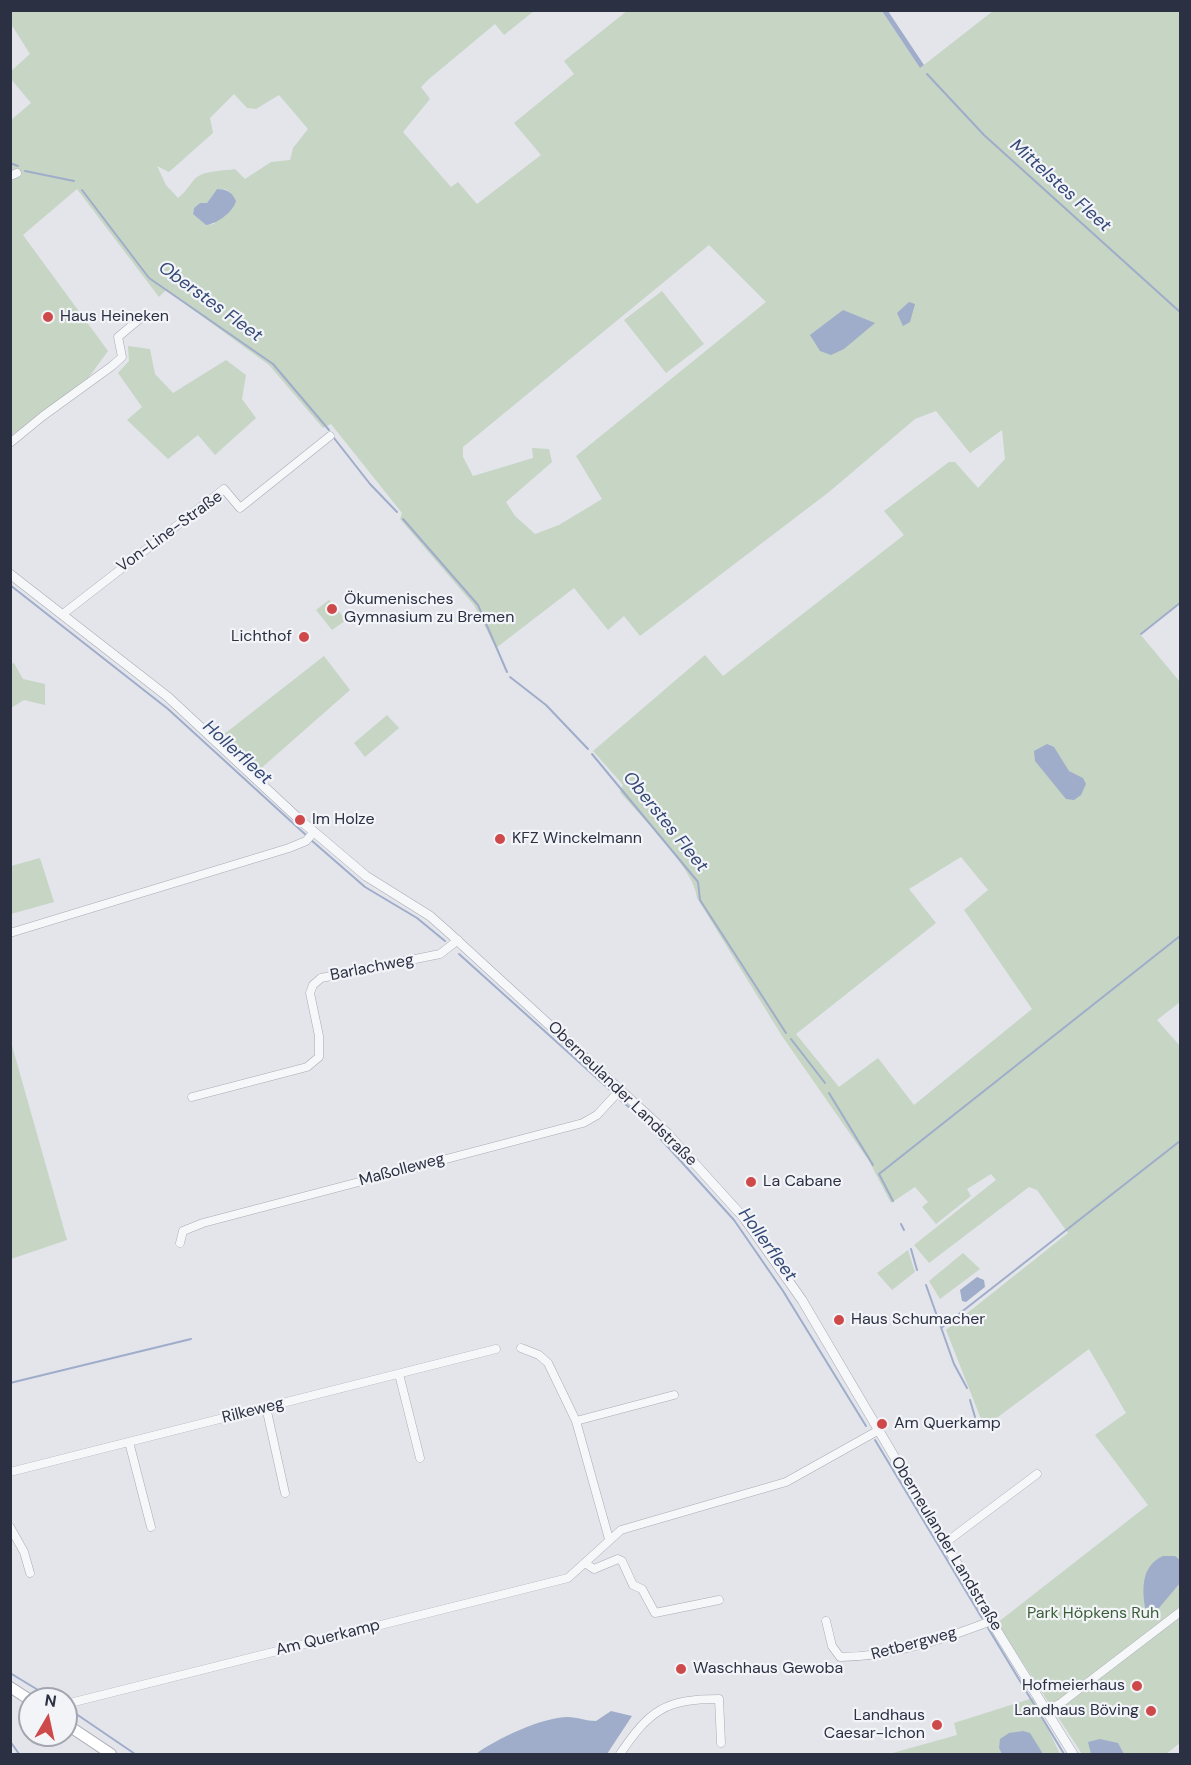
<!DOCTYPE html>
<meta charset="utf-8">
<style>
body{margin:0}
#map{position:relative;width:1191px;height:1765px;overflow:hidden;background:#e3e5eb;font-family:"DM Sans",sans-serif}
canvas{display:block}
.frame{position:absolute;inset:0;border:12px solid #2b3043;pointer-events:none}
.north{position:absolute;left:18px;top:1687px;width:60px;height:60px;box-sizing:border-box;background:#f3f4f8;border:2px solid #a3a6b0;border-radius:50%;rotate:9deg;font-size:16px;font-weight:700;line-height:24px;text-align:center;color:#2b3043}
.north::after{content:'';display:block;margin:auto;width:21px;height:27px;background:#ce4a4a;clip-path:polygon(50% 0,100% 100%,50% 72%,0 100%)}
</style>
<div id="map">
<canvas width="1191" height="1765"></canvas>
<div class="frame"></div>
<div class="north">N</div>
</div>
<script>
const ctx = document.querySelector('canvas').getContext('2d');
ctx.lineJoin = 'round';
function fill(path, color) { ctx.fillStyle = color; ctx.fill(path, 'evenodd'); }
function strokePath(path, color, width, dash) { ctx.strokeStyle = color; ctx.lineWidth = width; ctx.lineCap = dash ? 'butt' : 'round'; ctx.setLineDash(dash || []); ctx.stroke(path); }
function label(font, color, halo, rows, align = 'center') {
  ctx.font = font + ' "DM Sans",sans-serif'; ctx.lineWidth = 4.5; ctx.setLineDash([]); ctx.textBaseline = 'middle'; ctx.strokeStyle = halo; ctx.fillStyle = color; for (const [text, x, y, turn = 0] of rows) {
    ctx.save(); ctx.translate(x, y); ctx.rotate((+turn || 0) * Math.PI / 180); ctx.textAlign = isNaN(turn) ? turn : align; if (halo) ctx.strokeText(text, 0, 0); ctx.fillText(text, 0, 0); ctx.restore();
  }
}
const green = new Path2D(`
 M 10,11 L 534,11 L 504,35 L 495,24 L 429,79 L 421,87 L 430,99 L 403,132 L 451,187 L 458,182 L 477,204 L 541,155 L 514,123 L 574,74 L 564,61 L 627,11 L 882,11 L 920,68 L 993,11 L 1180,11 L 1180,603 L 1140,634 L 1180,682 L 1180,1002 L 1157,1020 L 1180,1046 L 1180,1743 L 1166,1754 L 1082,1754 L 997,1623 L 1148,1505 L 1095,1435 L 1126,1413 L 1089,1349 L 990,1423 L 981,1419 L 946,1330 L 1068,1233 L 1037,1190 L 1029,1187 L 929,1263 L 914,1245 L 996,1180 L 991,1174 L 967,1189 L 971,1196 L 936,1224 L 922,1207 L 928,1202 L 915,1187 L 891,1203 L 869,1161 L 782,1036 L 697,898 C 695,869 641,817 620,792 L 623,785 L 593,751 L 705,655 L 723,676 L 904,535 L 884,511 L 949,462 L 955,462 L 978,488 L 1005,459 L 1002,430 L 970,453 L 936,411 L 915,419 L 829,492 L 640,636 L 624,616 L 608,630 L 574,588 L 496,648 L 474,605 L 400,519 L 402,513 L 331,424 L 323,428 L 269,365 L 166,290 L 159,297 L 77,189 L 23,235 L 108,351 L 89,377 L 11,436 L 11,120 L 31,103 L 11,79 L 11,71 L 30,54 L 11,24 ZM 234,94 L 247,108 L 256,109 L 279,95 L 308,129 L 293,148 L 290,160 L 271,162 L 245,179 L 235,169 C 224,171 207,170 197,177 C 191,182 186,192 178,198 L 166,185 L 157,166 L 169,172 L 213,133 L 210,118 ZM 217,189 L 225,189 L 231,193 L 214,224 L 206,225 L 193,213 L 194,208 L 200,203 L 207,203 ZM 709,245 L 766,302 L 576,456 L 602,499 L 559,525 L 535,534 L 515,516 L 506,502 L 552,462 L 549,449 L 532,448 L 533,458 L 473,476 L 463,457 L 463,447 ZM 961,857 L 988,890 L 964,910 L 1032,1009 L 914,1105 L 878,1058 L 839,1087 L 796,1034 L 936,923 L 909,889 Z
 M 662,291 L 704,344 L 666,373 L 624,320 Z
 M 128,346 L 150,349 L 155,374 L 173,393 L 226,360 L 246,375 L 242,399 L 256,418 L 215,455 L 198,435 L 168,459 L 127,420 L 142,407 L 118,373 L 129,361 Z
 M 329,600 L 346,620 L 332,630 L 316,610 Z
 M 324,656 L 350,690 L 258,771 L 223,735 Z
 M 14,663 L 23,679 L 45,684 L 45,705 L 24,700 L 11,708 L 11,664 Z
 M 387,715 L 399,728 L 365,757 L 354,743 Z
 M 40,858 L 54,902 L 11,914 L 11,866 Z
 M 11,1042 L 67,1240 L 11,1259 L 10,1259 Z
 M 908,1250 L 915,1272 L 892,1290 L 877,1273 Z
 M 963,1253 L 980,1269 L 940,1299 L 929,1281 Z
 M 1033,1698 L 1060,1754 L 889,1754 L 957,1735 L 954,1723 Z`);
const water = new Path2D(`
 M 882,11 L 888,11 L 924,65 L 920,68 Z
 M 217,189 C 227,189 232,192 236,201 C 233,212 217,224 206,225 L 193,214 L 194,208 L 200,203 L 207,203 Z
 M 909,302 L 915,304 L 910,322 L 903,326 L 897,313 Z
 M 843,310 L 875,323 L 844,349 L 831,355 L 820,351 L 810,335 Z
 M 1047,744 L 1054,747 L 1069,771 L 1083,778 L 1086,784 L 1081,795 L 1074,800 L 1066,799 L 1035,761 L 1034,751 Z
 M 977,1277 L 984,1280 L 985,1287 L 966,1302 L 962,1301 L 960,1290 Z
 M 1163,1556 L 1175,1556 L 1180,1560 L 1180,1583 L 1159,1608 L 1146,1612 C 1142,1592 1140,1566 1163,1556 Z
 M 611,1711 L 632,1716 L 607,1754 L 476,1754 C 496,1739 542,1717 568,1717 C 577,1717 586,1721 596,1721 Z
 M 1023,1731 L 1030,1733 L 1043,1754 L 1002,1754 L 999,1748 L 1000,1739 L 1009,1733 Z
 M 1100,1739 L 1118,1743 L 1124,1754 L 1091,1754 L 1088,1742 Z`);
const stream = new Path2D(`
 M 927,74 L 984,135 L 1180,312
 M 10,163 L 18,166
 M 25,171 L 74,181
 M 82,190 L 149,278 L 273,364 L 329,430
 M 334,438 L 370,484 L 397,512
 M 403,519 L 478,605 L 507,672
 M 10,585 L 168,709 L 307,836
 M 1141,634 L 1180,603
 M 510,677 L 546,705 L 588,749
 M 592,754 L 698,882 L 700,900 L 786,1033
 M 311,840 L 365,887 L 417,918 L 445,941
 M 459,954 L 610,1090
 M 791,1039 L 825,1083
 M 829,1093 L 873,1165
 M 620,1100 L 639,1115 L 734,1220 L 783,1291 L 866,1426
 M 879,1174 L 1180,936
 M 879,1174 L 893,1201
 M 901,1224 L 904,1230
 M 911,1249 L 917,1270
 M 926,1285 L 954,1364 L 967,1388
 M 941,1328 L 1180,1141
 M 10,1383 L 191,1339
 M 970,1400 L 975,1417
 M 875,1440 L 982,1618
 M 988,1628 L 1064,1754
 M 10,1673 L 53,1699
 M 66,1707 L 135,1754
 M 10,1741 L 19,1754`);
const minor = new Path2D(`
 M 10,176 L 17,173
 M 10,443 L 43,416 L 112,366 L 122,357 L 118,337 L 142,317
 M 63,614 L 224,489 L 240,508 L 330,436
 M 10,933 L 289,848 L 306,841 L 314,832
 M 192,1097 L 307,1067 L 319,1057 L 319,1036 L 310,993 L 313,985 L 321,978 L 440,954 L 458,940
 M 180,1243 L 183,1231 L 203,1223 L 583,1123 L 597,1115 L 621,1089
 M 521,1348 L 539,1355 L 548,1363 L 576,1421 L 609,1539
 M 399,1374 L 420,1458
 M 266,1407 L 285,1493
 M 576,1421 L 674,1395
 M 129,1442 L 151,1527
 M 10,1472 L 496,1349
 M 10,1527 L 24,1552 L 30,1573
 M 945,1543 L 1037,1474
 M 585,1563 L 594,1569 L 618,1559 L 622,1561 L 633,1585 L 642,1589 L 655,1613 L 719,1600
 M 826,1621 L 832,1646 L 840,1657 C 891,1657 944,1639 991,1621
 M 66,1704 L 568,1578 L 621,1530 L 786,1482 L 879,1430
 M 1046,1710 L 1061,1703 L 1180,1612
 M 620,1754 C 650,1710 665,1699 719,1699 L 721,1743`);
const tertiary = new Path2D(`
 M 10,574 L 168,697 L 300,820 L 366,876 L 430,916 L 447,931 L 667,1133 L 744,1218 L 802,1300 L 991,1621 L 1073,1754`);
const secondary = new Path2D(`
 M 10,1687 L 30,1700
 M 66,1724 L 111,1754`);
const markers = [
 [48,317,6,"#ce4a4a"],
 [332,609,6,"#ce4a4a"],
 [304,637,6,"#ce4a4a"],
 [300,820,6,"#ce4a4a"],
 [500,839,6,"#ce4a4a"],
 [751,1182,6,"#ce4a4a"],
 [839,1320,6,"#ce4a4a"],
 [882,1424,6,"#ce4a4a"],
 [681,1669,6,"#ce4a4a"],
 [1137,1686,6,"#ce4a4a"],
 [1151,1711,6,"#ce4a4a"],
 [937,1725,6,"#ce4a4a"]
];
const poiNames = [
 ["Haus Heineken",60,317],
 ["Ökumenisches",344,600],
 ["Gymnasium zu Bremen",344,618],
 ["Lichthof",292,637,"right"],
 ["Im Holze",312,820],
 ["KFZ Winckelmann",512,839],
 ["La Cabane",763,1182],
 ["Haus Schumacher",851,1320],
 ["Am Querkamp",894,1424],
 ["Waschhaus Gewoba",693,1669],
 ["Hofmeierhaus",1125,1686,"right"],
 ["Landhaus Böving",1139,1711,"right"],
 ["Landhaus",925,1716,"right"],
 ["Caesar-Ichon",925,1734,"right"]
];
const streetNames = [
 ["Von-Line-Straße",170,532,-36],
 ["Barlachweg",372,968,-11],
 ["Oberneulander Landstraße",622,1094,44],
 ["Maßolleweg",402,1170,-15],
 ["Rilkeweg",253,1411,-14],
 ["Oberneulander Landstraße",946,1544,59],
 ["Am Querkamp",328,1638,-14],
 ["Retbergweg",914,1644,-15]
];
const parkNames = [
 ["Park Höpkens Ruh",1093,1614]
];
const waterNames = [
 ["Mittelstes Fleet",1060,186,42],
 ["Oberstes Fleet",210,302,36],
 ["Hollerfleet",237,753,42],
 ["Oberstes Fleet",665,822,51],
 ["Hollerfleet",767,1245,54]
];
fill(green, '#c6d5c4');
fill(water, '#9fadca');
strokePath(stream, '#9fadca', 2);
strokePath(minor, '#a8abb5', 9);
strokePath(tertiary, '#a8abb5', 10);
strokePath(secondary, '#a8abb5', 12);
strokePath(minor, '#f6f7f9', 8);
strokePath(tertiary, '#f6f7f9', 9);
strokePath(secondary, '#fff', 10);
for (const [x, y, r, color] of markers) { const dot = new Path2D(); dot.arc(x, y, r, 0, 2 * Math.PI); ctx.fillStyle = color; ctx.fill(dot); strokePath(dot, '#f3f4f8', 2); }
label('16px', '#2b3043', '#f3f4f8', poiNames, 'left');
label('16px', '#2b3043', '#f3f4f8', streetNames);
label('16px', '#3a5f38', '#f3f4f8', parkNames);
label('italic 18px', '#354977', '#f3f4f8', waterNames);
</script>
